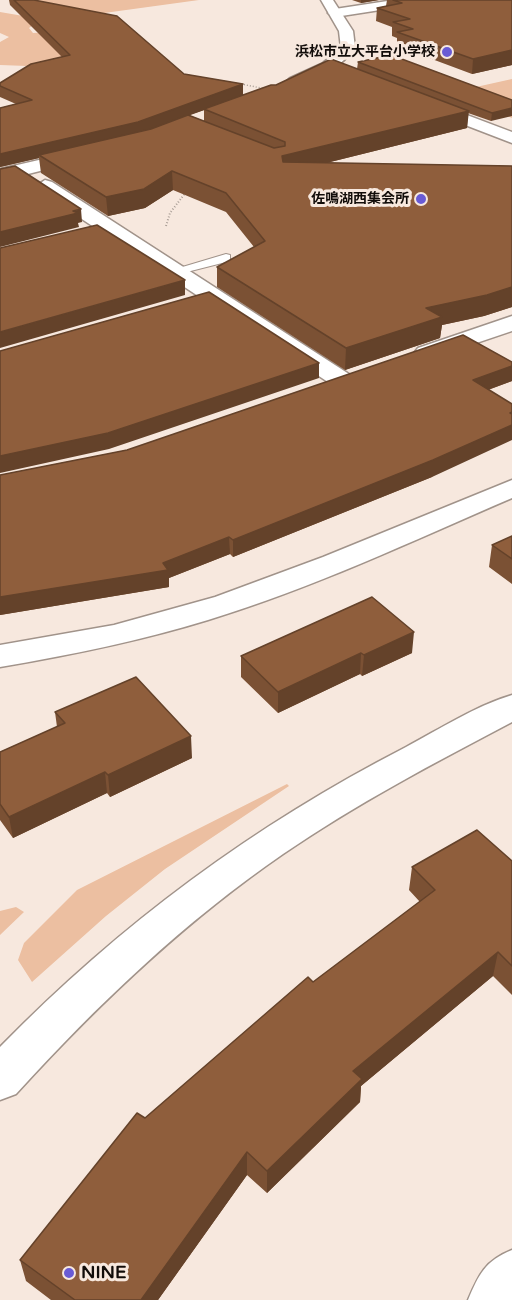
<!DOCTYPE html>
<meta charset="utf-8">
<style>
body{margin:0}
canvas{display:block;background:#f7e8de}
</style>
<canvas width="512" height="1300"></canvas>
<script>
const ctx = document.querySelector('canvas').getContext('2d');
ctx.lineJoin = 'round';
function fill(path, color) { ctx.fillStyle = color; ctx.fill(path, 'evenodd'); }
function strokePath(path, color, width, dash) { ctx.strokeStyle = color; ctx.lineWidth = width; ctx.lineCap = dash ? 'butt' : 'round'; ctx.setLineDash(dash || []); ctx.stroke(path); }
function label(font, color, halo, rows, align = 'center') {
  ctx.font = font + ' "Varela Round","Noto Sans JP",sans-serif'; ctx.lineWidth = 6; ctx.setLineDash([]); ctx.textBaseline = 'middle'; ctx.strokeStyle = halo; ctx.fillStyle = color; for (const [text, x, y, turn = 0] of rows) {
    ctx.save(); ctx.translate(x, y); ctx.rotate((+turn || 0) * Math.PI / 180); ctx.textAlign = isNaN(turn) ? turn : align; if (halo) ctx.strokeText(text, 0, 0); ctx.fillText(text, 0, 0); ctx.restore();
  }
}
const green = new Path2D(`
 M 37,0 L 199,0 L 97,14 L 63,11 Z
 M 0,12 L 41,19 L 29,28 L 33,33 L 85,30 L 54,67 L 0,65 L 0,42 L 9,37 L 0,33 Z
 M 512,79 L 512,118 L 449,93 Z
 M 287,784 L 289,786 L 165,869 L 106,916 L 32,982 L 18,960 L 24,943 L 77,890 Z
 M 16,907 L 24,912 L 0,935 L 0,911 Z`);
const pathFar1 = new Path2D(`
 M 241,84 L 266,89`);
const path = new Path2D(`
 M 166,226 L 170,213 L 186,192`);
const service = new Path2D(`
 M 226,254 L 230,255 L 230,261 L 175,275 L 169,271 Z`);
const minor = new Path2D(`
 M 321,0 L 333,0 L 353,31 L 355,48 C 345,63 309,89 290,84 L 287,81 L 290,78 L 323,63 L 341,48 L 339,31 Z
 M 427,100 L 512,132 L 512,143 L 421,108 L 419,105 Z
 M 82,150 L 91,155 L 88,159 L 0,181 L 0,169 Z
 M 45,180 L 52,182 L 352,376 L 355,381 L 352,386 L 343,388 L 334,386 L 38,190 L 36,186 Z
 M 512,316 L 512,331 L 426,360 L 418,358 L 414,353 L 418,348 Z
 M 512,480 L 512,498 C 412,541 313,588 208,620 C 140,641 70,655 0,667 L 0,645 L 114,625 L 215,597 L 323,557 Z
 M 512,1250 L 512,1300 L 468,1300 C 479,1274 485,1261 512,1250 Z`);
const tertiary = new Path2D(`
 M 394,0 L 425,0 L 419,4 L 335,17 L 328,13 L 335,9 Z
 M 512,695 L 512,722 C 434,763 356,804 283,854 C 184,922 97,1005 16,1094 L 0,1100 L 0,1047 C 119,925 254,825 406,747 C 440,729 475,706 512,695 Z`);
const wall = new Path2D(`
 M 9,0 L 34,0 L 184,74 L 243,84 L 243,95 L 276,85 L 357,69 L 358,62 L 512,100 L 491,121 L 468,113 L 467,128 L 326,163 L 512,166 L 512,307 L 484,316 L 442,325 L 440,338 L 345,370 L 217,287 L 217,267 L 254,247 L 226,212 L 173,190 L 145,208 L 108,216 L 41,173 L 39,158 L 0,167 L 0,108 L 16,104 L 0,97 L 0,83 L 62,57 L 10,5 ZM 204,110 L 204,121 L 189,115 Z
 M 352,0 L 379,0 L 361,3 Z
 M 387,0 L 512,0 L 512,65 L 472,74 L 397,46 L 397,38 L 392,36 L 392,27 L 376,21 L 377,8 L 386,6 Z
 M 512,362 L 512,381 L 488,390 L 432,477 L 233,557 L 230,554 L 169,578 L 169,587 L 0,615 L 0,475 L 127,450 Z
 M 512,536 L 512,584 L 489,567 L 492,545 Z
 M 372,597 L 412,653 L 362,676 L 360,674 L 278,713 L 241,677 L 241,656 Z
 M 55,712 L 192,758 L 110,797 L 107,793 L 13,838 L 0,820 L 0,752 L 57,727 Z
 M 512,861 L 512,995 L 493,976 L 361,1086 L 360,1102 L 267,1193 L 247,1175 L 158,1300 L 51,1300 L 26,1281 L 20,1260 L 145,1118 L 313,982 L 420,902 L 409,890 L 412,867 Z`);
const shadedWall = new Path2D(`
 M 361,0 L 379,0 L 361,3 Z
 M 512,50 L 512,65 L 472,74 L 473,59 Z
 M 243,84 L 243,96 L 138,134 L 39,155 L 39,158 L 0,167 L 0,154 Z
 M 512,108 L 512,116 L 491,121 L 492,113 Z
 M 469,111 L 467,128 L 282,174 L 282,156 Z
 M 172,171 L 173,190 L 145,208 L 108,216 L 106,197 Z
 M 81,209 L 82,222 L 78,223 L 79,227 L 0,247 L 0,232 Z
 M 185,280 L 185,295 L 0,348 L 0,332 Z
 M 512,287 L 512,307 L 484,316 L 442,325 L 440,338 L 345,370 L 346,348 L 426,308 Z
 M 319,363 L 319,378 L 109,449 L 0,473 L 0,456 Z
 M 512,366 L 512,381 L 471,396 L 473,380 Z
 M 512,412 L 512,440 L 432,477 L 233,557 L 233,540 Z
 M 229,537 L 230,554 L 169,578 L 169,587 L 0,615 L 0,597 L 163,563 Z
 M 414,632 L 412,653 L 362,676 L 364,655 Z
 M 361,653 L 360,674 L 278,713 L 278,692 Z
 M 191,736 L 192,758 L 110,797 L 108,775 Z
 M 105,772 L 107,793 L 13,838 L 9,817 Z
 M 498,952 L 493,976 L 361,1086 L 360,1102 L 267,1193 L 267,1171 L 353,1071 Z
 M 247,1152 L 247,1175 L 158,1300 L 141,1300 Z`);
const building = new Path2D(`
 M 14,0 L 34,0 L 117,16 L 184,74 L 243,84 L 138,122 L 0,154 L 0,108 L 32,100 L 0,86 L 0,83 L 31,64 L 70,55 Z
 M 393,0 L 512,0 L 512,50 L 473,59 L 397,32 L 413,29 L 393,22 L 410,19 L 377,8 L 402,3 Z
 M 391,55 L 512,100 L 512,108 L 492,113 L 358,62 Z
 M 331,59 L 469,111 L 282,156 L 283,162 L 512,166 L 512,287 L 487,295 L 426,308 L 442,317 L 346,348 L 217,267 L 265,241 L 226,193 L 172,171 L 144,189 L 106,197 L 39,155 L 151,129 L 188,115 L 274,148 L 285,146 L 285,142 L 204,109 L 271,85 L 276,85 Z
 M 15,166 L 81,209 L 73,211 L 78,213 L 0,232 L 0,169 Z
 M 97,225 L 185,280 L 0,332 L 0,248 Z
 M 209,292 L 319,363 L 108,433 L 0,456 L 0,351 Z
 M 463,335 L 512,362 L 512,366 L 473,380 L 512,404 L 512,412 L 510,413 L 512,414 L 512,425 L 433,460 L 233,540 L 229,537 L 163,563 L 168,570 L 0,597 L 0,475 L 127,450 Z
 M 512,536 L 512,559 L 492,545 Z
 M 372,597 L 414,632 L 364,655 L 361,653 L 278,692 L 241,656 Z
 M 136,677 L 191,736 L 108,775 L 105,772 L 9,817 L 0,804 L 0,752 L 65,723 L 55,712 Z
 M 477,830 L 512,861 L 512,966 L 498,952 L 353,1071 L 362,1079 L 267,1171 L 247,1152 L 141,1300 L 75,1300 L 20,1260 L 137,1113 L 145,1118 L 308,977 L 313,982 L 435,890 L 412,867 Z`);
const markers = [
 [447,52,6,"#695bd4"],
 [421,199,6,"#695bd4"],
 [69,1273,6,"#695bd4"]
];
const farPoinames = [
 ["浜松市立大平台小学校",435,52],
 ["佐鳴湖西集会所",409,199]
];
const nearPoinames = [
 ["NINE",81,1273]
];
fill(green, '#ecbfa1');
strokePath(service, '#a1938a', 2);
strokePath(minor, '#a1938a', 3);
strokePath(tertiary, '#a1938a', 3);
strokePath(pathFar1, '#a89d95', 1.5, [1, 2]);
strokePath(path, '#a89d95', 2, [1, 2]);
fill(service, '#fff');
fill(minor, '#fff');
fill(tertiary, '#fff');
fill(wall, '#7b5134');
fill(shadedWall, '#64422a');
fill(building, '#8f5e3c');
strokePath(building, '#64422a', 1.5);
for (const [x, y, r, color] of markers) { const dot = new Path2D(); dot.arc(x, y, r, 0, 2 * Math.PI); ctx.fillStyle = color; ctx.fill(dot); strokePath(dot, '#f7e8de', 2); }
label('bold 14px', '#110c09', '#f7e8de', farPoinames, 'right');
label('bold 18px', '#110c09', '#f7e8de', nearPoinames, 'left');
</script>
